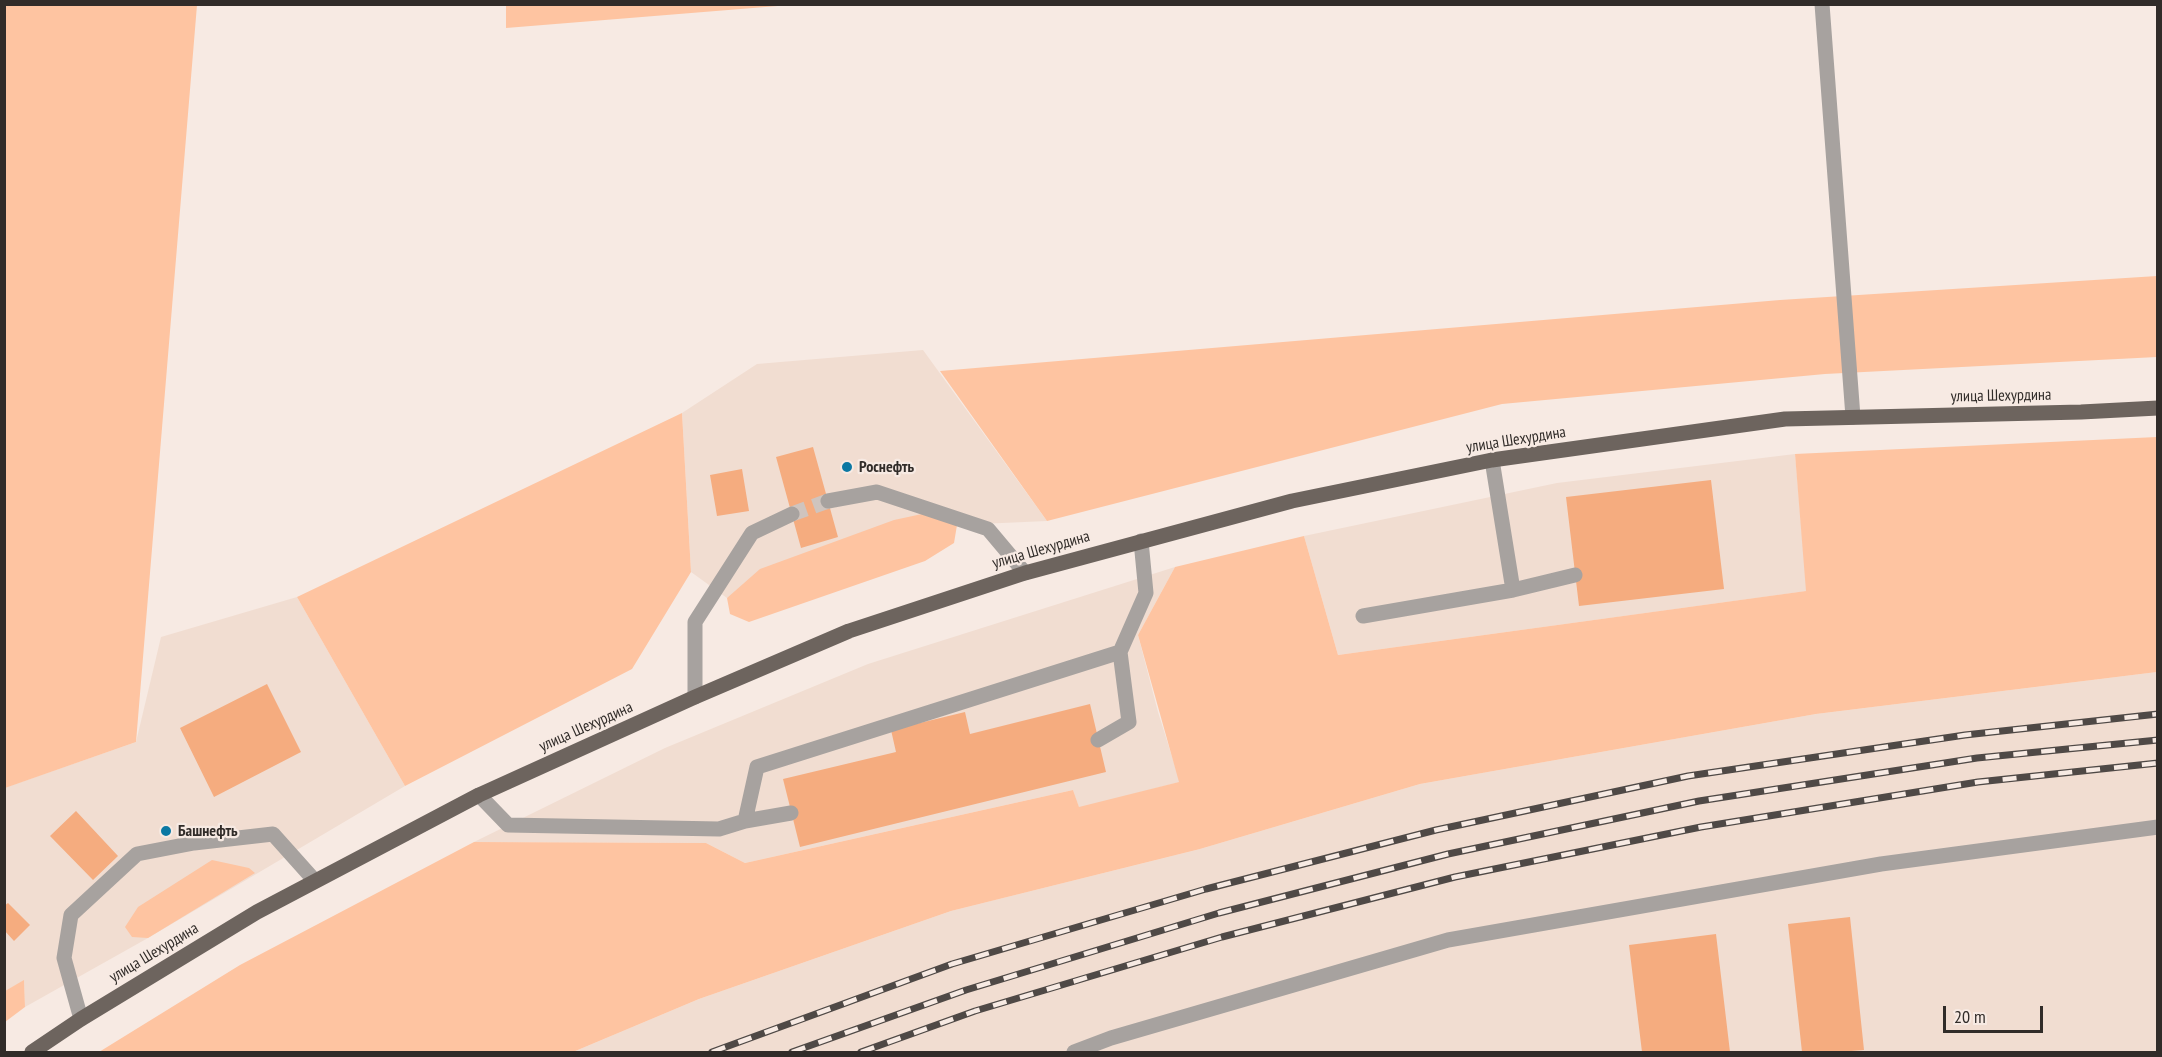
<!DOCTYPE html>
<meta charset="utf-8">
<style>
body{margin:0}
#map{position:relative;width:2162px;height:1057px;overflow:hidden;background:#f7eae3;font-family:"PT Sans Narrow",sans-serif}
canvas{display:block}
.frame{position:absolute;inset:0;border:6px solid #312c29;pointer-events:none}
.scale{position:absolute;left:1943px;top:1006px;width:100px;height:27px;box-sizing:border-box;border:3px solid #312c29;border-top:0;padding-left:8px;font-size:18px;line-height:21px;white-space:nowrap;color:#312c29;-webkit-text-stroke:4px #f7eae3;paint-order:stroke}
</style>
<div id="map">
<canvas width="2162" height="1057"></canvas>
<div class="frame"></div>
<div class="scale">20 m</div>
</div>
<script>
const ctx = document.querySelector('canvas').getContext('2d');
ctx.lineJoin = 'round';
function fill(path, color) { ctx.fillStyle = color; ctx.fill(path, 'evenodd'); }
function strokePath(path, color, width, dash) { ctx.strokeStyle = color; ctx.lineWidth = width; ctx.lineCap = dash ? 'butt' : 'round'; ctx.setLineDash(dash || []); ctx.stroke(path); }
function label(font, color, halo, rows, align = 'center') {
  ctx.font = font + ' "PT Sans Narrow",sans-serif'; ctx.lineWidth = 4.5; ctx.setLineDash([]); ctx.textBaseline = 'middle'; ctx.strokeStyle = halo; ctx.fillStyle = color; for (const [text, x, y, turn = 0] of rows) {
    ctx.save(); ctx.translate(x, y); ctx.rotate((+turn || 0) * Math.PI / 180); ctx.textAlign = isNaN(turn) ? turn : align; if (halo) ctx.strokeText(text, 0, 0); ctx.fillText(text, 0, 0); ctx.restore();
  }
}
const built = new Path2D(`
 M 923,350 L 1047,521 L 957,525 L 727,598 L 691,572 L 682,413 L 757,364 Z
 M 1795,454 L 1807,591 L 1338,655 L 1304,536 L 1557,483 Z
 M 1175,567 L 1138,635 L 1158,712 L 1180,782 L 1079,808 L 1073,790 L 745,863 L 706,843 L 474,842 L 665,748 L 868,664 Z
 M 297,597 L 405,786 L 148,938 L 25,1007 L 24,981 L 5,991 L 4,788 L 136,742 L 161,637 Z
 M 2157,672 L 2157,1052 L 573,1052 L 699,999 L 951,911 L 1200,849 L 1420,784 L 1816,714 Z`);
const green = new Path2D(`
 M 4,5 L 197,5 L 136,742 L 5,788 Z
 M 506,5 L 506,4 L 790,5 L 506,28 Z
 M 2157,276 L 2157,357 L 1825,374 L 1502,404 L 1047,521 L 940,371 L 1780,300 Z
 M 682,413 L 691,572 L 632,669 L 405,786 L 297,597 Z
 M 2157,437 L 2157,672 L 1816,714 L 1420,784 L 1200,849 L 951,911 L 699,999 L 573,1052 L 99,1052 L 240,965 L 474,842 L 706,843 L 745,863 L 1073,790 L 1079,807 L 1179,782 L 1138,635 L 1175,567 L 1304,536 L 1338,655 L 1806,591 L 1795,454 Z
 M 936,511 L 957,525 L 954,543 L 925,561 L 749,622 L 730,614 L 727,598 L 760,569 L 894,520 Z
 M 212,860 L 249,868 L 255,873 L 148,938 L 132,937 L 125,927 L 138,907 Z
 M 24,980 L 25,1007 L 5,1022 L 5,991 Z`);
const building = new Path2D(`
 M 813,447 L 838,537 L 801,548 L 776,457 Z
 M 742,469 L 749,511 L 717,516 L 710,475 Z
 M 1711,480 L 1724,589 L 1579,606 L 1566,497 Z
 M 267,684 L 301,752 L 214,797 L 180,728 Z
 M 1090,704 L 1106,772 L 800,847 L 783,779 L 896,752 L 891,730 L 965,712 L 970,734 Z
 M 76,811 L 118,856 L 93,880 L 50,836 Z
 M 8,903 L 30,925 L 14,941 L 4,930 L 4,906 Z
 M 1850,917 L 1864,1050 L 1839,1052 L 1802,1052 L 1788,924 Z
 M 1716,934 L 1730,1052 L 1642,1052 L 1629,945 Z`);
const minorTunnel = new Path2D(`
 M 792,514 L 828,501`);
const minor = new Path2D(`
 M 1822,4 L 1853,417
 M 828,501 L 877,492 L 988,529 L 1025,573
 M 1513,590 L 1575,575
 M 1363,616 L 1513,590 L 1492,460
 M 695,697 L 695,622 L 752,533 L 792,514
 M 1098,740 L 1129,722 L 1120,652
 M 479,795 L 508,825 L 719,829 L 745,821 L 791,813
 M 745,821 L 757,767 L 1120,652 L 1146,593 L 1141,541
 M 81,1019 L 64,958 L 71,915 L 137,854 L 194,843 L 273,834 L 315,881
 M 1074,1052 L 1111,1038 L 1448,940 L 1881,864 L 2158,827`);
const major = new Path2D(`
 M 32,1052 L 81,1019 L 257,912 L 479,795 L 695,697 L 849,631 L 1025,573 L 1292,501 L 1492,460 L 1785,419 L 2081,412 L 2158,408`);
const rail = new Path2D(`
 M 712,1052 L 952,964 L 1206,889 L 1436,830 L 1688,776 L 1965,735 L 2158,714
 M 792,1052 L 966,990 L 1219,913 L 1448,854 L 1699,801 L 1977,758 L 2158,740
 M 861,1052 L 975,1011 L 1222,937 L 1455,877 L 1701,827 L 1978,782 L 2158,763`);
const markers = [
 [847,467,6,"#0b78a3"],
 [166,831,6,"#0b78a3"]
];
const streetNames = [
 ["улица Шехурдина",2001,396,-1],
 ["улица Шехурдина",1516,440,-9],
 ["улица Шехурдина",1041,550,-16],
 ["улица Шехурдина",586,727,-24],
 ["улица Шехурдина",154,953,-31]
];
const poiNames = [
 ["Роснефть",859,467],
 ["Башнефть",178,831]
];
fill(built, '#f1ddd1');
fill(green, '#fec4a1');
fill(building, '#f5ac7f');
strokePath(minorTunnel, '#cfc4be', 15, [15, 8]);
strokePath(minor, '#a7a29f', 15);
strokePath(major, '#6d645e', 15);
strokePath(rail, '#4f4946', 7);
strokePath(rail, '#f7eae3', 4.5, [14]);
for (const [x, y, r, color] of markers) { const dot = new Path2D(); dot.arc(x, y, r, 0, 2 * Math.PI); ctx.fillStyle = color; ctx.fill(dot); strokePath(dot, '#f7eae3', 2); }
label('16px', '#312c29', '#f7eae3', streetNames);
label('bold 16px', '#312c29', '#f7eae3', poiNames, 'left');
</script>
